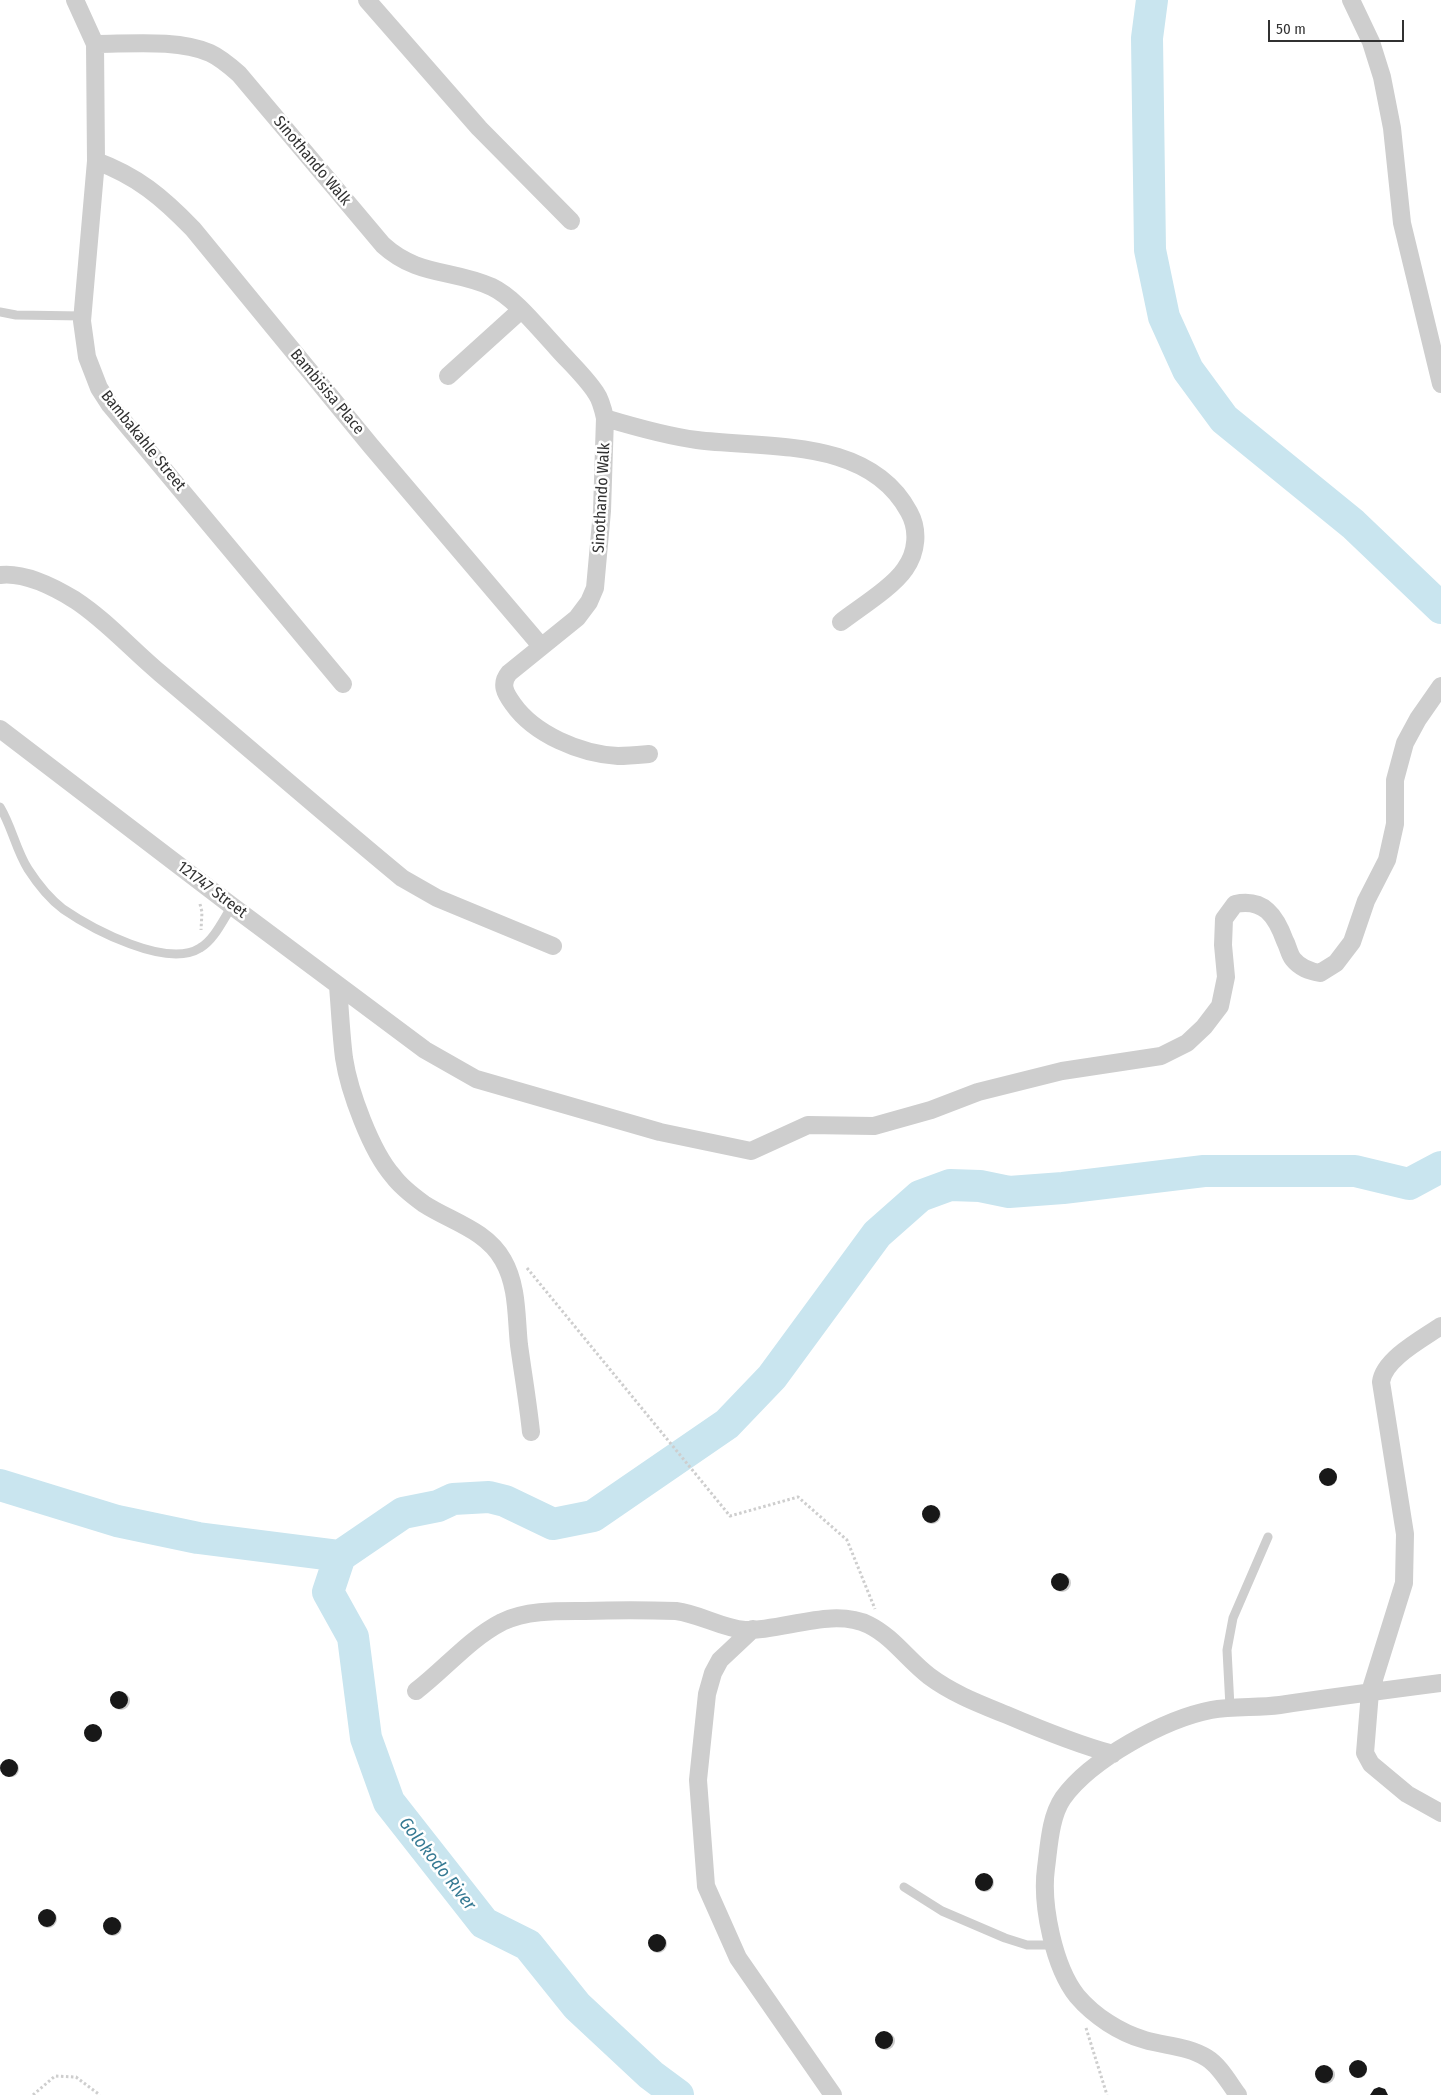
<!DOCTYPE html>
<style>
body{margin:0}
#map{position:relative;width:1441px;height:2095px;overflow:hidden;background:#fff;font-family:"Fira Sans Condensed",sans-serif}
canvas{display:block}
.scale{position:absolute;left:1268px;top:20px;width:136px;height:22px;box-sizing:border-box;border:2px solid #313131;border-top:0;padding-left:6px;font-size:15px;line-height:18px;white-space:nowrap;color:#313131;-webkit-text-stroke:4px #fff;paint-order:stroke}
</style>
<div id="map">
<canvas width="1441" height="2095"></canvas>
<div class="scale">50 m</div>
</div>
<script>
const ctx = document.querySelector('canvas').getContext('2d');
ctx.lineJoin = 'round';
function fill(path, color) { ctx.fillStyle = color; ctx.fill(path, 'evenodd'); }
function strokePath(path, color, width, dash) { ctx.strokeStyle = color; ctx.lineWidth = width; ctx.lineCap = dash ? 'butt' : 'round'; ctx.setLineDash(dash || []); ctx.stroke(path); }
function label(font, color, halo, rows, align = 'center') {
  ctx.font = font + ' "Fira Sans Condensed",sans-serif'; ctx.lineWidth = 5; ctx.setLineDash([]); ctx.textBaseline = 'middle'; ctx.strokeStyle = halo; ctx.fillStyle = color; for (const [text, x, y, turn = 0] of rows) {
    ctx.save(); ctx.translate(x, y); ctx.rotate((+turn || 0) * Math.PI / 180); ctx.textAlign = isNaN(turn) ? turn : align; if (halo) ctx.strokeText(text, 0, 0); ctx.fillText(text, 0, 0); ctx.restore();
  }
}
const shadow = new Path2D(`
 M1321 1478a8 8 0 1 1 16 0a8 8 0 1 1-16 0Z
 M923 1515a9 9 0 1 1 18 0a9 9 0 1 1-18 0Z
 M1053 1583a9 9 0 1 1 18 0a9 9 0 1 1-18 0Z
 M112 1701a9 9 0 1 1 18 0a9 9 0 1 1-18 0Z
 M86 1734a8 8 0 1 1 16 0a8 8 0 1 1-16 0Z
 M3 1769a8 8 0 1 1 16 0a8 8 0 1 1-16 0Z
 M976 1883a9 9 0 1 1 18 0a9 9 0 1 1-18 0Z
 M39 1919a9 9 0 1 1 18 0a9 9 0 1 1-18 0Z
 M104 1927a9 9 0 1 1 18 0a9 9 0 1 1-18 0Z
 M649 1944a9 9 0 1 1 18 0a9 9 0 1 1-18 0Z
 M877 2041a9 9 0 1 1 18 0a9 9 0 1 1-18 0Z
 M1351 2070a8 8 0 1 1 16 0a8 8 0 1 1-16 0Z
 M1317 2075a9 9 0 1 1 18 0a9 9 0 1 1-18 0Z`);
const river = new Path2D(`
 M 1152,0 L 1147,38 L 1150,250 L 1164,317 L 1188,370 L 1224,419 L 1353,524 L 1441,608
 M 0,1485 L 117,1521 L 198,1538 L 340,1556 L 403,1513 L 438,1506 L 453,1499 L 489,1497 L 505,1501 L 553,1524 L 593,1516 L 727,1424 L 772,1377 L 877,1234 L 920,1196 L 950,1185 L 980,1186 L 1009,1192 L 1063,1188 L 1204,1171 L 1355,1171 L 1409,1184 L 1441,1167
 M 340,1556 L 328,1592 L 353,1637 L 366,1738 L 389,1802 L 484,1923 L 528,1945 L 577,2006 L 651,2075 L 678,2095`);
const building = new Path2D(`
 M1319 1477a9 9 0 1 1 18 0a9 9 0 1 1-18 0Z
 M922 1514a9 9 0 1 1 18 0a9 9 0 1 1-18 0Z
 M1051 1582a9 9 0 1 1 18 0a9 9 0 1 1-18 0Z
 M110 1700a9 9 0 1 1 18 0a9 9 0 1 1-18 0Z
 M84 1733a9 9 0 1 1 18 0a9 9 0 1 1-18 0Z
 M0 1768a9 9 0 1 1 18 0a9 9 0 1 1-18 0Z
 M975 1882a9 9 0 1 1 18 0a9 9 0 1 1-18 0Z
 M38 1918a9 9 0 1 1 18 0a9 9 0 1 1-18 0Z
 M103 1926a9 9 0 1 1 18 0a9 9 0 1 1-18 0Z
 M648 1943a9 9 0 1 1 18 0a9 9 0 1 1-18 0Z
 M875 2040a9 9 0 1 1 18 0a9 9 0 1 1-18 0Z
 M1349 2069a9 9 0 1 1 18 0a9 9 0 1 1-18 0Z
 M1315 2074a9 9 0 1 1 18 0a9 9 0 1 1-18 0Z
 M 1379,2087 L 1385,2089 L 1388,2095 L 1370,2095 L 1374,2089 Z`);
const path = new Path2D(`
 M 200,904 L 202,912 L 201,930
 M 527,1268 L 730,1516 L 798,1497 L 847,1540 L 875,1609
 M 1086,2028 L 1107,2095
 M 33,2095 L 55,2076 L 76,2077 L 100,2095`);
const service = new Path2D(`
 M 0,312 L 16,315 L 83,316
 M 0,807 C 12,827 16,850 28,869 C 37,883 50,899 63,909 C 92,929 167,969 200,948 C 214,940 223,920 232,906
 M 1230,1707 L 1227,1650 L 1233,1618 L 1268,1537
 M 904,1887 L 942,1911 L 1005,1938 L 1027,1945 L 1054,1945`);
const minor = new Path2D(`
 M 75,0 L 95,44 L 96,161 L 82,321 L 87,357 L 99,388 L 110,405 L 343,684
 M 367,0 L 479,128 L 571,221
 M 1351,0 L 1371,42 L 1382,77 L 1392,128 L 1402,223 L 1441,384
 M 95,44 C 130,44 178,39 210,53 C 221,58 230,66 239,74 L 383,245 C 418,277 453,269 492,287 C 515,298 538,328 556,347 C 569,362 585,376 596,393 C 601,400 603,409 605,418 L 602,511 L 595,588 L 589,602 L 577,618 L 509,673 C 500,684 505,693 513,704 C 534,734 580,754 618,756 C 628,756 638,755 649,754
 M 96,161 C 137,176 162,197 193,229 L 371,446 L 541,646
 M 448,376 L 521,310
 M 605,418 C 635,427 666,436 697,440 C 768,449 869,437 909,512 C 919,530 917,552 905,569 C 893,587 859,608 841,622
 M 0,575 C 25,572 54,587 75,600 C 107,621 132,650 161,674 C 242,742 321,811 402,878 L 437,898 L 553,946
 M 0,729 L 232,906 L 425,1050 L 476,1079 L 660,1132 L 751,1151 L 808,1125 L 874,1126 L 931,1110 L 978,1092 L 1062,1071 L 1161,1056 L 1187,1043 L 1204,1027 L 1220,1006 L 1226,977 L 1223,945 L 1224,919 L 1235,904 C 1264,898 1276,916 1285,941 C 1288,946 1289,954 1293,959 C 1300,968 1309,971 1320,973 L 1336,963 L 1352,942 L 1366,901 L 1387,860 L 1395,824 L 1395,780 L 1405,743 L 1418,719 L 1441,686
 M 338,986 C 340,1010 341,1034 344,1058 C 349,1091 371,1151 393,1176 C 401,1187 413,1196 424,1204 C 452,1222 486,1230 503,1260 C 518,1286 516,1317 519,1345 C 523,1374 528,1403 531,1432
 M 1441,1326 C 1422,1339 1384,1359 1381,1382 L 1405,1534 L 1404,1583 L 1370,1692 L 1365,1753 L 1371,1764 L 1407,1794 L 1441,1813
 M 753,1629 L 720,1660 L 713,1673 L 707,1694 L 698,1780 L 706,1886 L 738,1958 L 833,2095
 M 416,1691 C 445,1669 469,1639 502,1622 C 527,1610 558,1611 585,1611 C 615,1610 646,1610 676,1611 C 700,1614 721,1628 745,1630 C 783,1631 833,1607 869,1625 C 893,1637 908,1660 929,1676 C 953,1694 980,1704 1007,1715 C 1042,1730 1076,1744 1113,1754
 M 1238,2095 C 1229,2083 1220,2066 1207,2058 C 1188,2046 1165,2046 1145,2040 C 1120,2033 1094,2016 1077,1996 C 1054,1967 1041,1905 1046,1868 C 1049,1846 1050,1817 1063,1798 C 1091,1759 1165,1719 1211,1710 C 1234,1706 1257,1708 1280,1705 C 1334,1697 1387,1690 1441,1683`);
const streetNames = [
 ["Sinothando Walk",312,161,50],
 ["Bambisisa Place",327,392,50],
 ["Bambakahle Street",143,441,51],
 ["Sinothando Walk",602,498,-87],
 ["121747 Street",212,890,37]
];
const waterNames = [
 ["Golokodo River",437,1864,52]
];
fill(shadow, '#0003');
strokePath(river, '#c9e5ef', 32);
fill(building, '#181818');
strokePath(path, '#cecece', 3, [2.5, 2.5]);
strokePath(service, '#cecece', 9);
strokePath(minor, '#cecece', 18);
label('16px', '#313131', '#fff', streetNames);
label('italic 18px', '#367a93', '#fff', waterNames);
</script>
